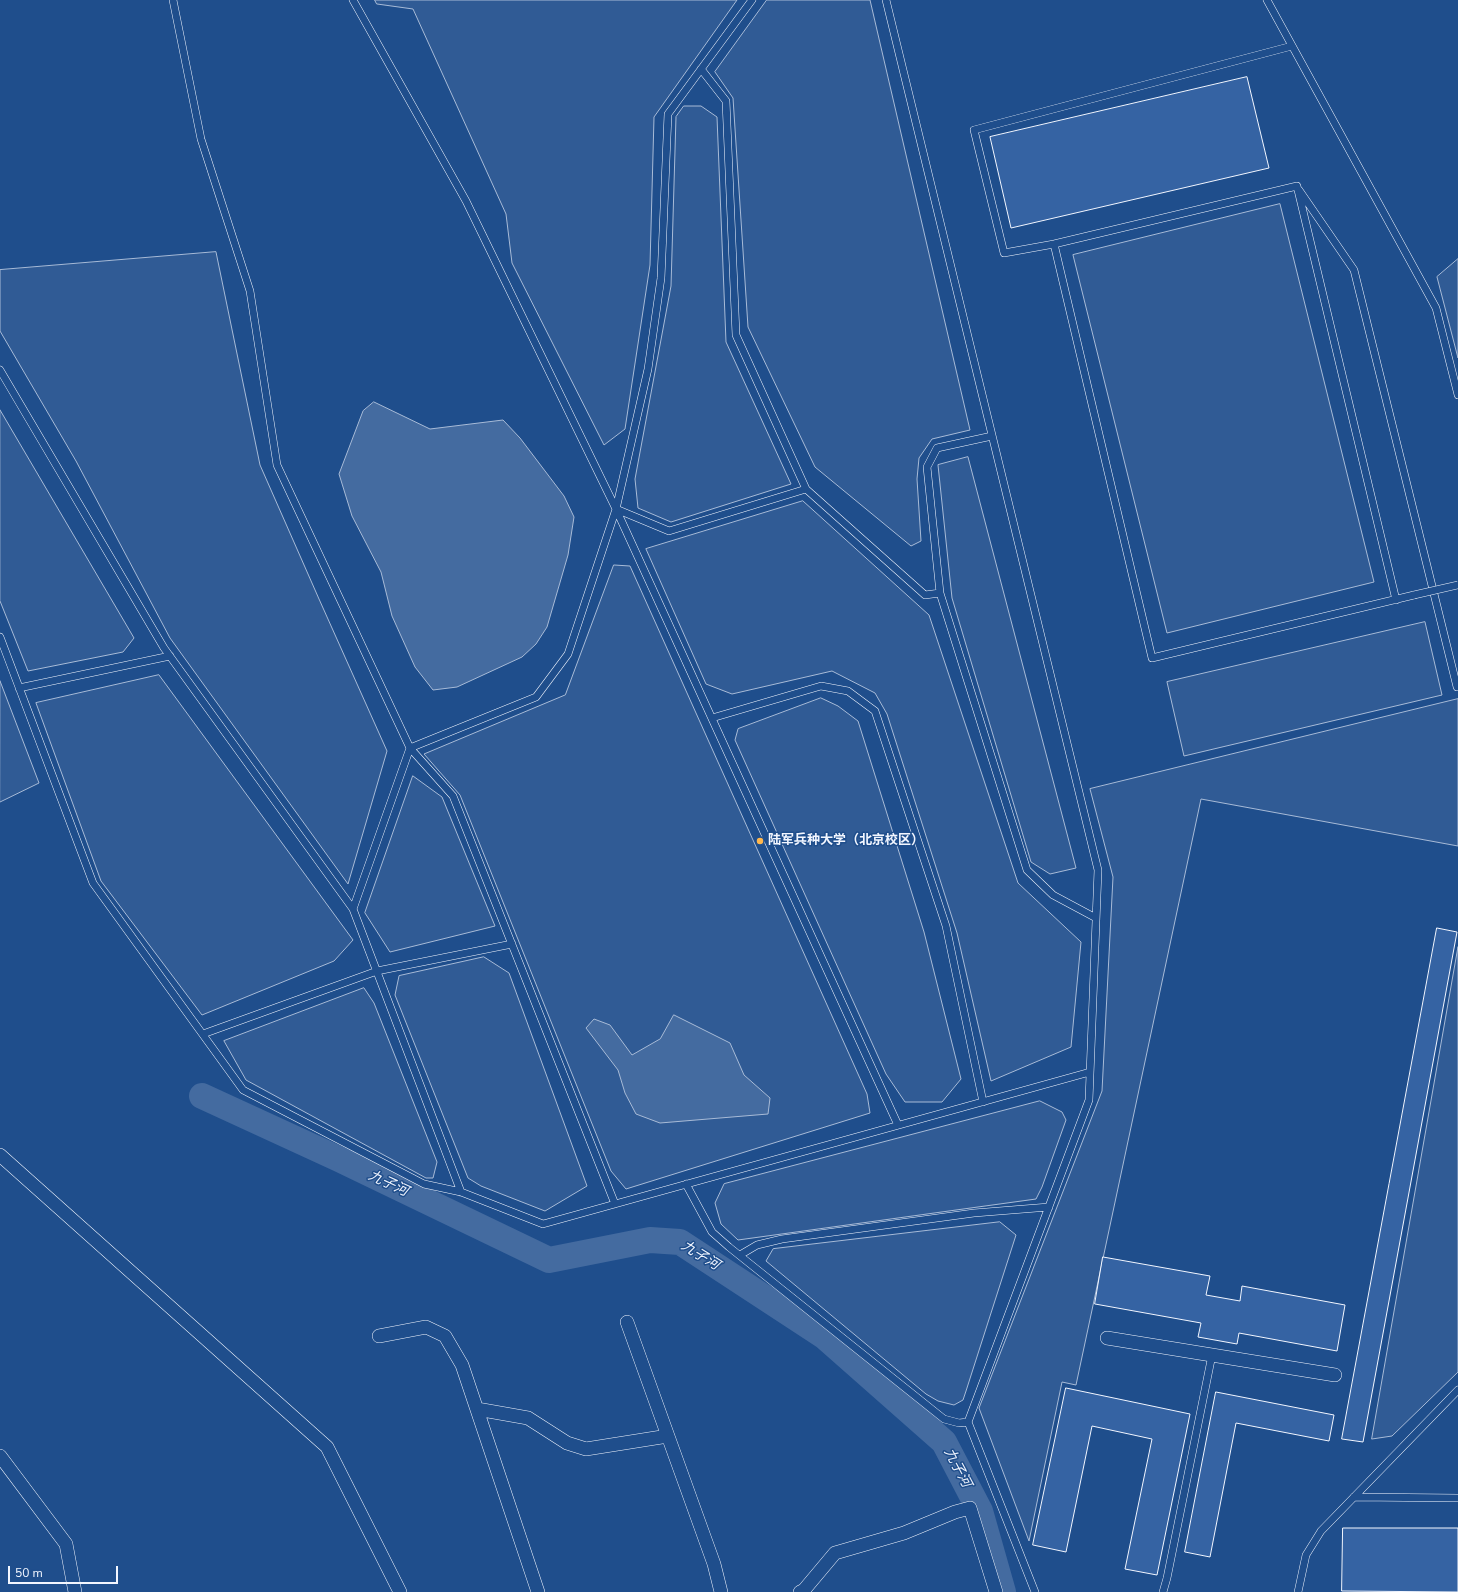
<!DOCTYPE html>
<meta charset="utf-8">
<style>
body{margin:0}
#map{position:relative;width:1458px;height:1592px;overflow:hidden;background:#1f4e8c;font-family:"Nunito Sans",sans-serif}
canvas{display:block}
.scale{position:absolute;left:8px;top:1566px;width:110px;height:18px;box-sizing:border-box;border:2px solid #f2f6ff;border-top:0;padding-left:5px;font-size:12px;line-height:14px;white-space:nowrap;color:#f2f6ff;-webkit-text-stroke:3px #1f4e8c;paint-order:stroke}
</style>
<div id="map">
<canvas width="1458" height="1592"></canvas>
<div class="scale">50 m</div>
</div>
<script>
const ctx = document.querySelector('canvas').getContext('2d');
ctx.lineJoin = 'round';
function fill(path, color) { ctx.fillStyle = color; ctx.fill(path, 'evenodd'); }
function strokePath(path, color, width, dash) { ctx.strokeStyle = color; ctx.lineWidth = width; ctx.lineCap = dash ? 'butt' : 'round'; ctx.setLineDash(dash || []); ctx.stroke(path); }
function label(font, color, halo, rows, align = 'center') {
  ctx.font = font + ' "Nunito Sans","Noto Sans SC",sans-serif'; ctx.lineWidth = 3; ctx.setLineDash([]); ctx.textBaseline = 'middle'; ctx.strokeStyle = halo; ctx.fillStyle = color; for (const [text, x, y, turn = 0] of rows) {
    ctx.save(); ctx.translate(x, y); ctx.rotate((+turn || 0) * Math.PI / 180); ctx.textAlign = isNaN(turn) ? turn : align; if (halo) ctx.strokeText(text, 0, 0); ctx.fillText(text, 0, 0); ctx.restore();
  }
}
const built = new Path2D(`
 M 375,0 L 737,0 L 654,117 L 650,265 L 625,429 L 604,445 L 512,263 L 506,214 L 413,9 L 377,4 Z
 M 767,0 L 870,0 L 970,430 L 932,439 L 919,458 L 917,479 L 921,541 L 911,546 L 815,467 L 748,327 L 733,98 L 715,72 Z
 M 684,106 L 701,106 L 717,117 L 726,342 L 791,484 L 671,522 L 638,508 L 635,479 L 671,286 L 676,117 Z
 M 1280,204 L 1374,582 L 1167,633 L 1073,255 Z
 M 216,252 L 260,465 L 319,599 L 387,751 L 348,884 L 170,638 L 76,461 L 0,331 L 0,270 Z
 M 1458,259 L 1458,358 L 1437,277 Z
 M 0,410 L 134,638 L 123,652 L 28,671 L 0,601 Z
 M 968,457 L 1076,868 L 1050,874 L 1031,862 L 952,598 L 938,465 Z
 M 803,501 L 929,615 L 1018,883 L 1081,942 L 1071,1047 L 991,1081 L 957,933 L 887,714 L 875,693 L 832,671 L 732,694 L 706,684 L 646,549 Z
 M 614,565 L 630,566 L 867,1094 L 870,1113 L 626,1189 L 611,1171 L 460,795 L 424,754 L 565,695 Z
 M 1425,622 L 1442,695 L 1184,756 L 1167,682 Z
 M 159,675 L 353,940 L 334,961 L 202,1015 L 101,881 L 36,703 Z
 M 0,681 L 39,783 L 0,802 Z
 M 821,698 L 838,706 L 858,721 L 924,932 L 961,1079 L 942,1102 L 905,1102 L 886,1074 L 735,740 L 738,729 Z
 M 1458,699 L 1458,846 L 1201,799 L 1076,1385 L 1062,1382 L 1029,1541 L 979,1408 L 1102,1091 L 1113,877 L 1090,789 Z
 M 413,776 L 442,797 L 495,926 L 390,952 L 365,913 Z
 M 1458,947 L 1458,1372 L 1392,1436 L 1372,1439 Z
 M 484,957 L 509,973 L 587,1186 L 545,1211 L 481,1186 L 468,1178 L 395,995 L 399,976 Z
 M 364,988 L 374,1003 L 437,1162 L 433,1178 L 426,1178 L 246,1080 L 224,1041 Z
 M 1040,1101 L 1062,1112 L 1066,1120 L 1042,1187 L 1036,1199 L 738,1240 L 721,1224 L 715,1203 L 724,1184 Z
 M 1000,1222 L 1016,1235 L 966,1391 L 963,1400 L 954,1405 L 938,1401 L 926,1394 L 766,1261 L 773,1249 Z`);
const water = new Path2D(`
 M 374,402 L 430,429 L 503,420 L 520,438 L 564,496 L 574,517 L 568,555 L 547,627 L 536,644 L 522,657 L 457,687 L 433,690 L 415,667 L 392,616 L 381,572 L 352,516 L 339,474 L 363,411 Z
 M 674,1015 L 730,1043 L 744,1075 L 770,1098 L 768,1114 L 660,1123 L 636,1114 L 625,1093 L 618,1070 L 586,1028 L 594,1019 L 610,1025 L 632,1055 L 660,1039 Z`);
const river = new Path2D(`
 M 202,1096 L 339,1159 L 549,1260 L 650,1240 L 680,1242 L 825,1337 L 944,1442 L 980,1511 L 1003,1592`);
const building = new Path2D(`
 M 1247,77 L 1269,168 L 1011,228 L 990,137 Z
 M 1437,928 L 1457,932 L 1363,1442 L 1342,1439 Z
 M 1103,1257 L 1210,1276 L 1206,1295 L 1240,1301 L 1242,1286 L 1345,1305 L 1337,1351 L 1239,1333 L 1237,1344 L 1198,1337 L 1201,1323 L 1095,1304 Z
 M 1066,1388 L 1190,1414 L 1157,1575 L 1125,1569 L 1152,1439 L 1092,1426 L 1066,1552 L 1033,1545 Z
 M 1216,1392 L 1334,1415 L 1329,1441 L 1236,1423 L 1210,1557 L 1185,1552 Z
 M 1343,1528 L 1458,1528 L 1458,1592 L 1342,1591 Z`);
const lane = new Path2D(`
 M 173,0 L 201,139 L 250,291 L 277,465 L 410,748 L 453,796 L 615,1204
 M 353,0 L 466,201 L 616,509 L 898,1125
 M 886,0 L 1098,870 L 1089,1100 L 968,1422 L 1035,1592
 M 1267,0 L 1436,308 L 1458,395
 M 1292,46 L 974,130 L 1004,253 L 1054,244 L 1297,186 L 1396,600
 M 701,69 L 726,101 L 736,335 L 806,489 L 925,595 L 940,593
 M 1299,190 L 1354,270 L 1457,687
 M 1054,244 L 1152,658 L 1414,595
 M 0,370 L 164,648 L 353,909 L 461,1192
 M 992,436 L 937,448 L 927,467 L 940,593 L 1027,870 L 1053,895 L 1096,918
 M 616,509 L 669,531 L 806,489
 M 0,637 L 93,883 L 243,1090 L 424,1184 L 461,1192 L 543,1224 L 1090,1072
 M 19,688 L 170,656
 M 712,718 L 821,686 L 848,691 L 875,711 L 946,926 L 983,1102
 M 353,909 L 410,748 L 536,697 L 568,654 L 616,509 L 648,369 L 661,278 L 668,114 L 752,0
 M 203,1034 L 377,971 L 512,944
 M 686,1184 L 712,1232 L 729,1247 L 944,1419 L 959,1423 L 968,1422
 M 740,1255 L 757,1245 L 782,1239 L 974,1213 L 1049,1207
 M 1354,1497 L 1458,1498
 M 1163,1592 L 1167,1578 L 1212,1355
 M 1298,1592 L 1306,1555 L 1321,1531 L 1458,1390`);
const street = new Path2D(`
 M 0,1155 L 327,1447 L 400,1592
 M 627,1322 L 714,1564 L 721,1592
 M 379,1336 L 426,1327 L 445,1336 L 462,1365 L 538,1592
 M 1107,1338 L 1335,1375
 M 477,1409 L 528,1418 L 567,1443 L 586,1449 L 668,1436
 M 0,1456 L 66,1544 L 75,1592
 M 800,1592 L 804,1590 L 835,1553 L 904,1533 L 955,1512 L 970,1508 L 996,1592`);
const laneBridge = new Path2D(`
 M 1414,595 L 1458,585`);
const markers = [
 [760,841,4,"#ffb74d"]
];
const poiNames = [
 ["陆军兵种大学（北京校区）",768,841]
];
const waterNames = [
 ["九子河",388,1184,25],
 ["九子河",700,1256,32],
 ["九子河",957,1468,62]
];
fill(built, '#305b95');
strokePath(built, '#a8bbd7', 1);
fill(water, '#446ba0');
strokePath(water, '#a8bbd7', 1);
strokePath(river, '#446ba0', 26);
fill(building, '#3563a3');
strokePath(building, '#f2f6ff', 1);
strokePath(lane, '#f2f6ff', 8);
strokePath(street, '#f2f6ff', 14);
strokePath(lane, '#1f4e8c', 7);
strokePath(street, '#1f4e8c', 13);
strokePath(laneBridge, '#f2f6ff', 8, []);
strokePath(laneBridge, '#1f4e8c', 7);
for (const [x, y, r, color] of markers) { const dot = new Path2D(); dot.arc(x, y, r, 0, 2 * Math.PI); ctx.fillStyle = color; ctx.fill(dot); strokePath(dot, '#1f4e8c', 1.5); }
label('bold 13px', '#f2f6ff', '#1f4e8c', poiNames, 'left');
label('italic 14px', '#f2f6ff', '#1f4e8c', waterNames);
</script>
